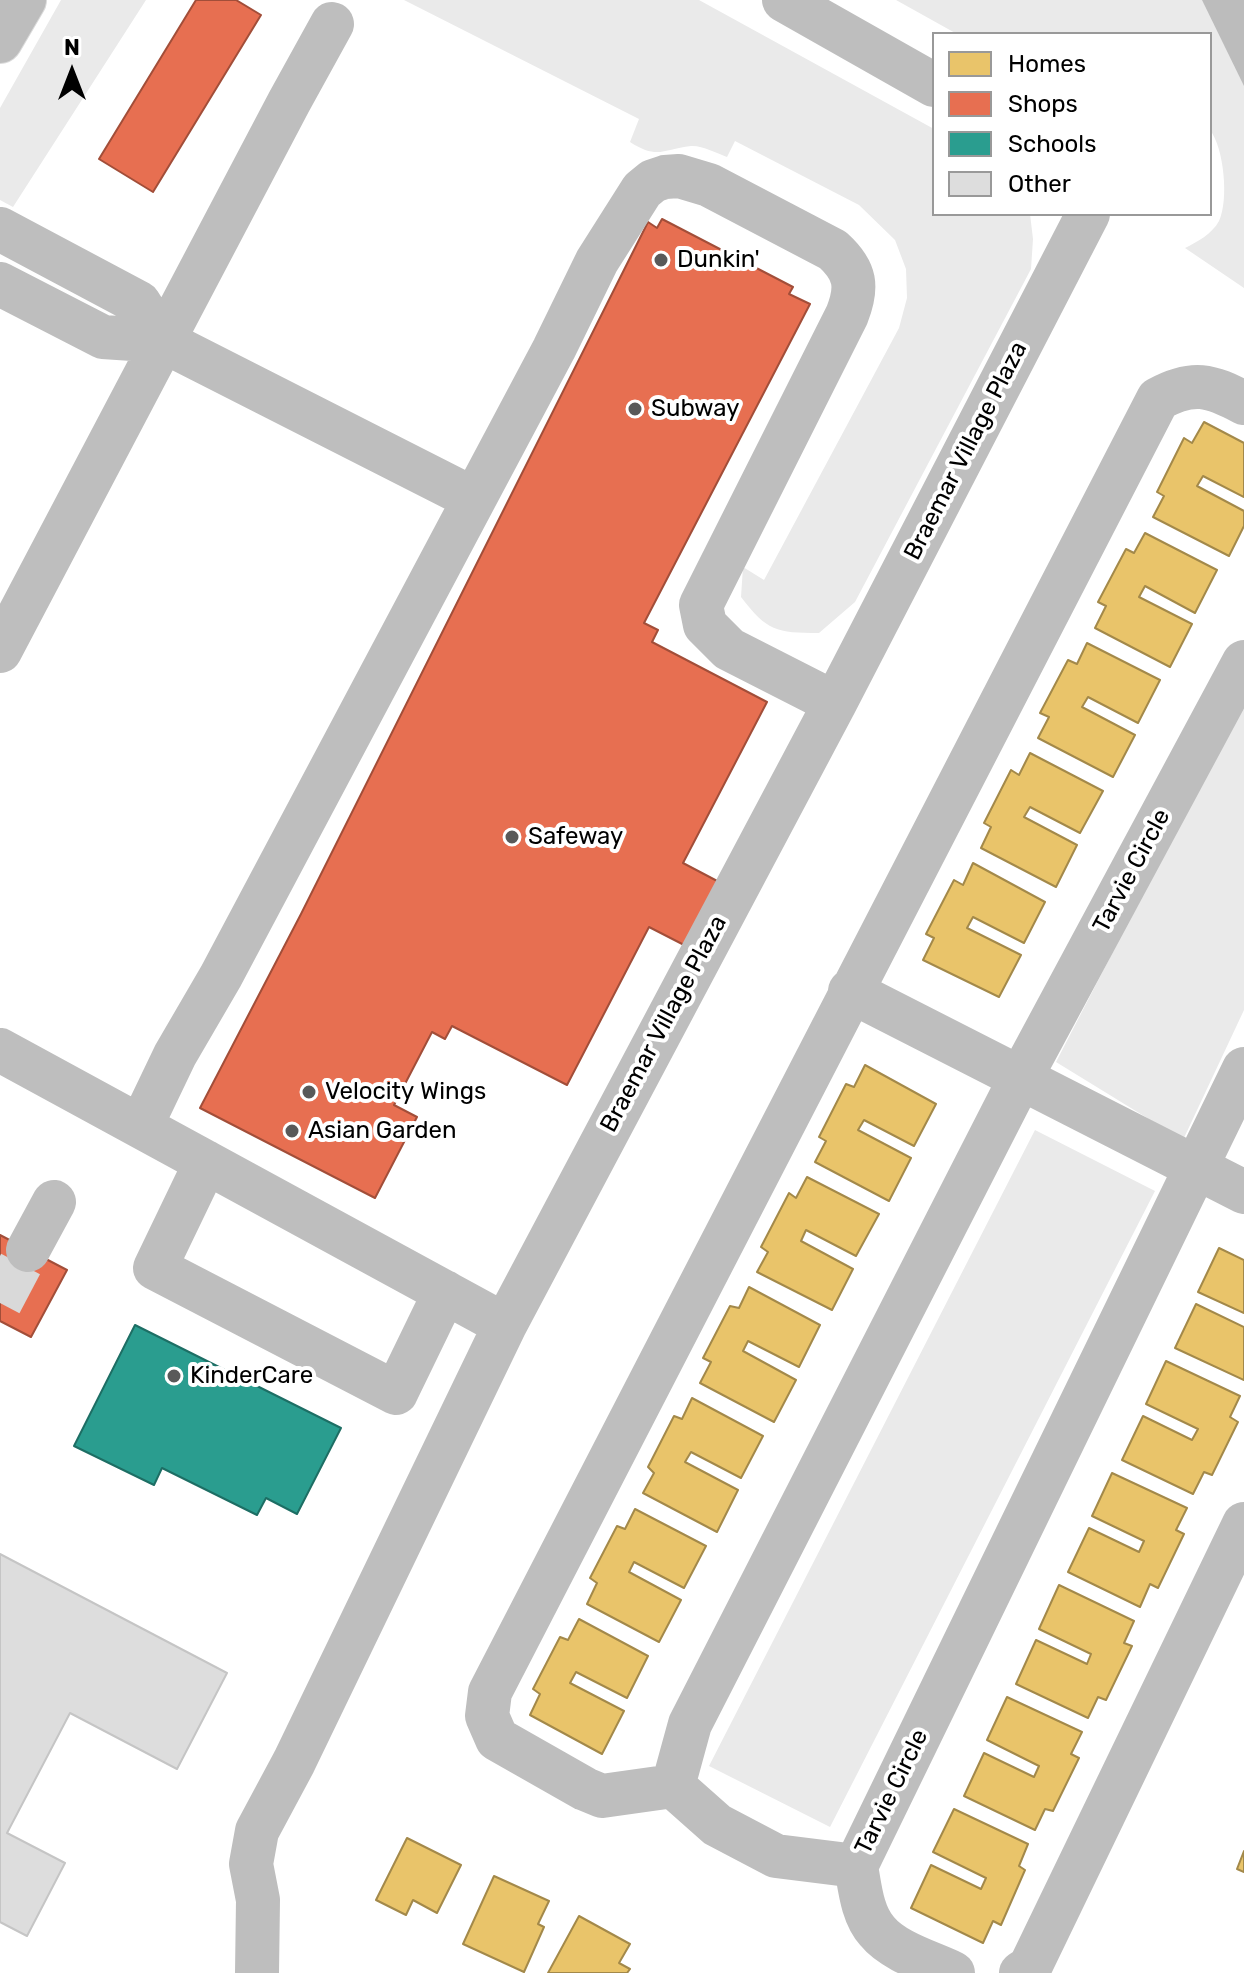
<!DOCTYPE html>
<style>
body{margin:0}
#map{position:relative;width:1244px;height:1973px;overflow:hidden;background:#fff;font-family:Rubik,sans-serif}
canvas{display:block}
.legend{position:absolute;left:932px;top:32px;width:280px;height:184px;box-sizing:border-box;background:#fff;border:2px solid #999;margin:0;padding:10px 14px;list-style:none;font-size:24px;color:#000}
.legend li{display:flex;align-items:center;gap:16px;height:40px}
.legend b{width:40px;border:2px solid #999}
.north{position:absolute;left:32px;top:32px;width:80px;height:80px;-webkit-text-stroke:6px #fff;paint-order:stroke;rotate:0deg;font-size:22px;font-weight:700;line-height:32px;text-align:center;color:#000}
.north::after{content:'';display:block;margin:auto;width:28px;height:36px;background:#000;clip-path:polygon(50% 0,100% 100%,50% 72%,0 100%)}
</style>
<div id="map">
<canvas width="1244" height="1973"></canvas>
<ul class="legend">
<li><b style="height:22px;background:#e9c46a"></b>Homes</li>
<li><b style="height:22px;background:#e76f51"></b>Shops</li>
<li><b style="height:22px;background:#2a9d8f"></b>Schools</li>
<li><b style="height:22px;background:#ddd"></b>Other</li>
</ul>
<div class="north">N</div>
</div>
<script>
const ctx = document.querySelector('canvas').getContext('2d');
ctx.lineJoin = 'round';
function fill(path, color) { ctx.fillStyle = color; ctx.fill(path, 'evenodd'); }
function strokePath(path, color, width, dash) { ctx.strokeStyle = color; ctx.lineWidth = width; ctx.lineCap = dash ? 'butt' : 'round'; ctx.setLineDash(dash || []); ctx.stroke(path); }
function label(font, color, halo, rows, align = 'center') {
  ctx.font = font + ' Rubik,sans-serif'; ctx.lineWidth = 8; ctx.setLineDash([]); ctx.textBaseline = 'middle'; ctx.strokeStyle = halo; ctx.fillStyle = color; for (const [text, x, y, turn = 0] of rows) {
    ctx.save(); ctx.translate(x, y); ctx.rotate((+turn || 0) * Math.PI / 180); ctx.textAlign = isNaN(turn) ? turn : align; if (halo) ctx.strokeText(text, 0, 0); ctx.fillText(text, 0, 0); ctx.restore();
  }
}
const green = new Path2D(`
 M 61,0 L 146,0 L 13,207 L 0,200 L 0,108 Z
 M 404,0 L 699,0 L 934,129 L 934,214 L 1030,214 L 1033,239 L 1031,269 L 855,602 L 819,633 C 776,633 767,631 741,597 L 743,567 L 764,580 L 899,328 L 907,298 L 906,269 L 895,240 L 859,205 L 735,141 L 727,157 C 717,153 701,145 691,146 C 663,149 658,160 630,142 L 639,119 Z
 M 896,0 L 1244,0 L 1244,288 L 1185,248 C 1197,242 1212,234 1219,221 C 1229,200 1224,148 1210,130 L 1210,34 L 957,34 Z
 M 1244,698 L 1244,1010 L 1183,1140 L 1056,1062 Z
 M 1035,1130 L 1155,1191 L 830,1827 L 709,1766 Z`);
const water = new Path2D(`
 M 1202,0 L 1244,0 L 1244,86 Z`);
const homes = new Path2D(`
 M 1204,422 L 1244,443 L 1244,497 L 1203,476 L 1197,486 L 1244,511 L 1244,526 L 1229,556 L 1153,517 L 1164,496 L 1157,492 L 1184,438 L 1192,443 Z
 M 1145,533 L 1217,570 L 1195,613 L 1145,586 L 1139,597 L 1192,624 L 1170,667 L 1095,628 L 1106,606 L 1098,602 L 1126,549 L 1134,553 Z
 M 1087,643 L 1160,680 L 1138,723 L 1088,697 L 1082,707 L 1135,735 L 1113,777 L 1038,738 L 1049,717 L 1040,713 L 1068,660 L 1077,664 Z
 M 1030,753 L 1103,791 L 1080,833 L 1030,807 L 1024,817 L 1077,845 L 1056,887 L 981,848 L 991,827 L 984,823 L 1011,770 L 1019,775 Z
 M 973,863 L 1045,902 L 1024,943 L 973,917 L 967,928 L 1021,955 L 999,997 L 923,960 L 934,938 L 926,934 L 954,880 L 963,885 Z
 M 865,1065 L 936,1104 L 914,1146 L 864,1120 L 858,1130 L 911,1158 L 889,1201 L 815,1162 L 826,1141 L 819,1137 L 846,1084 L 854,1087 Z
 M 807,1177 L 879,1214 L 856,1256 L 806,1230 L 801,1241 L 853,1269 L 832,1310 L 757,1272 L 768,1252 L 761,1247 L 789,1193 L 796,1198 Z
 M 1219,1248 L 1244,1260 L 1244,1313 L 1198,1292 Z
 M 749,1287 L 820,1325 L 799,1367 L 748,1341 L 743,1351 L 796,1380 L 774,1422 L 700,1383 L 711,1362 L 703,1358 L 730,1306 L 739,1308 Z
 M 1196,1304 L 1244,1327 L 1244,1380 L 1175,1348 Z
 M 1166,1361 L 1240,1396 L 1230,1417 L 1238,1422 L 1212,1475 L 1204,1472 L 1193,1494 L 1122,1460 L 1143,1416 L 1192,1440 L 1198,1429 L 1146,1404 Z
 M 692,1398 L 763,1436 L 741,1478 L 691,1452 L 685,1462 L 738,1490 L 717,1532 L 643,1493 L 654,1473 L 648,1467 L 674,1416 L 682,1419 Z
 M 1112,1473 L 1187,1508 L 1176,1530 L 1184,1534 L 1158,1588 L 1150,1584 L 1140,1607 L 1068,1572 L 1089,1528 L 1139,1552 L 1144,1541 L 1092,1516 Z
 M 635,1509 L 706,1546 L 684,1588 L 634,1562 L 629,1572 L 681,1600 L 659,1642 L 587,1604 L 597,1583 L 590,1578 L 617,1526 L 625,1529 Z
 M 1059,1585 L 1134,1621 L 1124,1643 L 1132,1646 L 1106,1700 L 1098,1697 L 1088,1718 L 1016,1684 L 1036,1640 L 1087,1664 L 1091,1654 L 1039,1629 Z
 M 579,1619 L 648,1656 L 627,1698 L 576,1672 L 570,1683 L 624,1711 L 602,1754 L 530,1715 L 540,1694 L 533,1689 L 560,1637 L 568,1640 Z
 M 1007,1697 L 1082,1732 L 1071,1754 L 1079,1758 L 1053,1811 L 1045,1809 L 1035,1830 L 964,1796 L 984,1753 L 1034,1777 L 1039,1766 L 987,1740 Z
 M 954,1809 L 1028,1844 L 1019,1866 L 1025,1870 L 1001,1925 L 993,1921 L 983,1943 L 911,1908 L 931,1865 L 981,1889 L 986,1878 L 933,1852 Z
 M 407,1838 L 461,1865 L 437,1913 L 413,1900 L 406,1915 L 376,1900 Z
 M 1244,1851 L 1244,1872 L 1237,1869 Z
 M 494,1876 L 549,1901 L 538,1924 L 544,1927 L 524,1972 L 463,1944 Z
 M 579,1916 L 630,1944 L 619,1963 L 630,1969 L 627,1973 L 548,1973 Z`);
const shops = new Path2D(`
 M 196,0 L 236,0 L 261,15 L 153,192 L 99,159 Z
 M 662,219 L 793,287 L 789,294 L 810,304 L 644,623 L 658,630 L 652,642 L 767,702 L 683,863 L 721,883 L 688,947 L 649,927 L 567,1085 L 452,1026 L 445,1039 L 432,1032 L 394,1105 L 417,1117 L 375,1198 L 200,1108 L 301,914 L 648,222 L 657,228 Z
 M 0,1235 L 67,1270 L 31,1337 L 0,1321 Z`);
const schools = new Path2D(`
 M 135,1325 L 341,1428 L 297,1514 L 266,1498 L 257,1515 L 162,1468 L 154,1485 L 74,1446 Z`);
const building = new Path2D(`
 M 0,1554 L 227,1673 L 177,1769 L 70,1713 L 7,1833 L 65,1863 L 27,1936 L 0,1922 Z`);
const minorTunnel = new Path2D(`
 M 0,1303 L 28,1250`);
const minor = new Path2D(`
 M 784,0 L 934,85
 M 0,229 L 139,303 L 163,341 L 103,337 L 0,284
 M 163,341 L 474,499
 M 0,651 L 289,102 L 332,24
 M 1244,662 L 1020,1079 L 690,1724 L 673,1786 L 717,1825 L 776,1856 L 856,1866 L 1244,1069
 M 850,991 L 1244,1192
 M 0,1050 L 505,1325
 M 141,1126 L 175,1055 L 221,976 L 554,349 L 597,261 L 642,190 L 653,181 L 665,177 L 679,176 L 709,185 L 833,250 C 856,271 858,287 847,315 L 701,605 L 705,625 L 729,649 L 835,703
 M 206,1162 L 155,1268 L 396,1393 L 445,1292
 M 28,1250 L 54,1202
 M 673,1786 L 602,1796 L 585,1789 L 497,1739 L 487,1716 L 490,1692 L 1158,399 C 1193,380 1210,385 1244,403
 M 856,1866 C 860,1888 862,1914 877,1931 C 894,1952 930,1962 953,1973
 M 257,1973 L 258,1900 L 251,1864 L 257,1831 L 294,1762 L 505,1325 L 835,703 L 1088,214
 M 1021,1973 L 1030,1967 L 1244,1524`);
const major = new Path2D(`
 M 0,41 L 24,0`);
const markers = [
 [661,260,8,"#595959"],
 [635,409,8,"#595959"],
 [512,837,8,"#595959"],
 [309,1092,8,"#595959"],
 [292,1131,8,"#595959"],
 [174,1376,8,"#595959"]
];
const poiNames = [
 ["Dunkin'",677,260],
 ["Subway",651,409],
 ["Safeway",528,837],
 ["Velocity Wings",325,1092],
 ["Asian Garden",308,1131],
 ["KinderCare",190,1376]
];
const streetNames = [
 ["Braemar Village Plaza",966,451,-63],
 ["Tarvie Circle",1132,871,-62],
 ["Braemar Village Plaza",664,1024,-62],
 ["Tarvie Circle",892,1792,-64]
];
fill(green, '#eaeaea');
fill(water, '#bcbcbc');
fill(homes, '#e9c46a');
strokePath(homes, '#a3894a', 2);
fill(shops, '#e76f51');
strokePath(shops, '#a24e39', 2);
fill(schools, '#2a9d8f');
strokePath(schools, '#1d6e64', 2);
fill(building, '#ddd');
strokePath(building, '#c5c5c5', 2);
strokePath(minorTunnel, '#d9d9d9', 44, [44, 22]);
strokePath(major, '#dbdbdb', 46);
strokePath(minor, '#bebebe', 44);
strokePath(major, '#bdbdbd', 44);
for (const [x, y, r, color] of markers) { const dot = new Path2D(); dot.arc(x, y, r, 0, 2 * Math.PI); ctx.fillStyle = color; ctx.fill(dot); strokePath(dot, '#fff', 3); }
label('24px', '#000', '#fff', poiNames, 'left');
label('24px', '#000', '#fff', streetNames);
</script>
